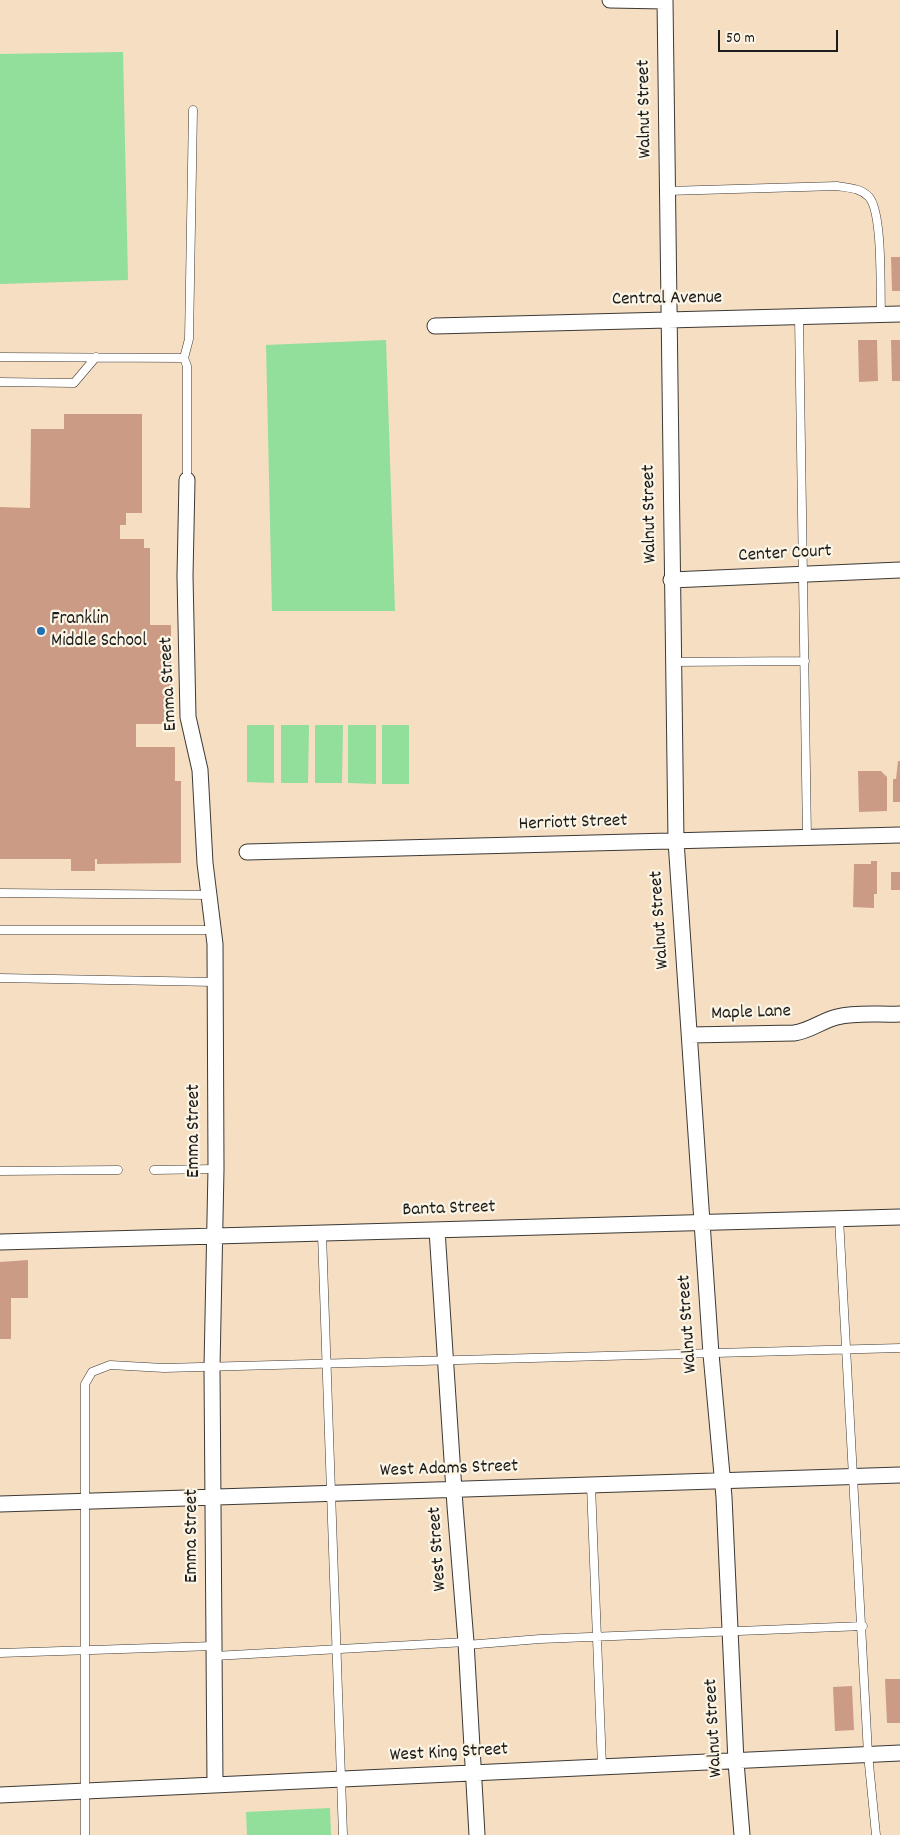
<!DOCTYPE html>
<style>
body{margin:0}
#map{position:relative;width:900px;height:1835px;overflow:hidden;background:#f5dec2;font-family:Dekko,sans-serif}
canvas{display:block}
.scale{position:absolute;left:718px;top:30px;width:120px;height:22px;box-sizing:border-box;border:2px solid #1c1c1c;border-top:0;padding-left:6px;font-size:15px;line-height:18px;white-space:nowrap;color:#1c1c1c;-webkit-text-stroke:4px #fcf5e5;paint-order:stroke}
</style>
<div id="map">
<canvas width="900" height="1835"></canvas>
<div class="scale">50 m</div>
</div>
<script>
const ctx = document.querySelector('canvas').getContext('2d');
ctx.lineJoin = 'round';
function fill(path, color) { ctx.fillStyle = color; ctx.fill(path, 'evenodd'); }
function strokePath(path, color, width, dash) { ctx.strokeStyle = color; ctx.lineWidth = width; ctx.lineCap = dash ? 'butt' : 'round'; ctx.setLineDash(dash || []); ctx.stroke(path); }
function label(font, color, halo, rows, align = 'center') {
  ctx.font = font + ' Dekko,sans-serif'; ctx.lineWidth = 4.5; ctx.setLineDash([]); ctx.textBaseline = 'middle'; ctx.strokeStyle = halo; ctx.fillStyle = color; for (const [text, x, y, turn = 0] of rows) {
    ctx.save(); ctx.translate(x, y); ctx.rotate((+turn || 0) * Math.PI / 180); ctx.textAlign = isNaN(turn) ? turn : align; if (halo) ctx.strokeText(text, 0, 0); ctx.fillText(text, 0, 0); ctx.restore();
  }
}
const green = new Path2D(`
 M 123,52 L 128,280 L 0,284 L 0,54 Z
 M 386,340 L 395,611 L 272,611 L 266,345 Z
 M 247,725 L 274,725 L 274,783 L 247,782 Z
 M 281,725 L 309,725 L 308,783 L 281,783 Z
 M 315,725 L 343,725 L 342,783 L 315,783 Z
 M 348,725 L 376,725 L 376,784 L 348,783 Z
 M 382,725 L 409,725 L 409,784 L 382,784 Z
 M 330,1808 L 331,1835 L 247,1835 L 246,1812 Z`);
const building = new Path2D(`
 M 891,257 L 900,257 L 900,291 L 892,291 Z
 M 858,340 L 877,340 L 878,381 L 859,382 Z
 M 891,340 L 900,340 L 900,381 L 892,381 Z
 M 64,414 L 142,414 L 142,513 L 126,513 L 126,525 L 120,525 L 120,539 L 144,539 L 144,548 L 150,548 L 150,625 L 171,625 L 171,724 L 136,724 L 136,747 L 175,747 L 175,781 L 181,781 L 181,863 L 97,864 L 97,859 L 95,859 L 95,871 L 71,871 L 71,859 L 0,859 L 0,507 L 30,508 L 31,429 L 64,429 Z
 M 898,761 L 900,761 L 900,802 L 893,802 L 893,779 L 896,779 Z
 M 858,771 L 881,771 L 887,777 L 887,811 L 859,812 Z
 M 871,861 L 877,861 L 877,894 L 874,894 L 874,908 L 853,907 L 854,864 L 871,864 Z
 M 891,872 L 900,872 L 900,890 L 891,890 Z
 M 28,1260 L 28,1298 L 11,1298 L 11,1339 L 0,1339 L 0,1262 Z
 M 885,1679 L 900,1679 L 900,1723 L 887,1723 Z
 M 852,1686 L 854,1730 L 835,1731 L 833,1687 Z`);
const lane = new Path2D(`
 M 667,191 L 837,186 C 849,188 861,188 869,197 C 883,213 880,290 881,314
 M 799,317 L 807,838
 M 0,357 L 184,358 L 187,366 L 187,480
 M 184,358 L 189,339 L 193,110
 M 0,382 L 74,383 L 96,357
 M 672,662 L 805,661
 M 0,893 L 209,895
 M 0,930 L 213,930
 M 0,978 L 215,982
 M 154,1170 L 216,1169
 M 0,1171 L 118,1170
 M 839,1218 L 868,1754 L 876,1835
 M 322,1234 L 343,1835
 M 591,1485 L 602,1766
 M 466,1645 L 540,1639 L 863,1626
 M 0,1653 L 214,1646
 M 214,1656 L 466,1642
 M 85,1835 L 85,1384 L 92,1372 L 110,1365 L 164,1368 L 900,1348`);
const street = new Path2D(`
 M 610,0 L 665,1
 M 665,0 L 676,841 L 711,1354 L 724,1497 L 736,1762 L 742,1835
 M 435,326 L 900,314
 M 187,480 L 185,576 L 188,717 L 200,770 L 205,863 L 215,944 L 216,1169 L 212,1367 L 215,1784
 M 671,580 L 900,570
 M 247,852 L 900,835
 M 690,1035 L 794,1033 C 810,1031 821,1021 837,1017 C 857,1012 880,1015 900,1014
 M 437,1230 L 455,1506 L 466,1642 L 477,1835
 M 0,1242 L 900,1217
 M 0,1504 L 900,1475
 M 0,1795 L 900,1753`);
const markers = [
 [41,631,5,"#1f6fb2"]
];
const streetNames = [
 ["Walnut Street",646,109,-91],
 ["Central Avenue",667,300,-1],
 ["Walnut Street",651,514,-91],
 ["Center Court",785,555,-3],
 ["Emma Street",170,684,-93],
 ["Herriott Street",573,824,-2],
 ["Walnut Street",661,920,-94],
 ["Maple Lane",751,1014,-2],
 ["Emma Street",195,1131,-90],
 ["Banta Street",449,1210,-2],
 ["Walnut Street",689,1324,-94],
 ["West Adams Street",449,1470,-2],
 ["Emma Street",193,1536,-90],
 ["West Street",439,1549,-94],
 ["Walnut Street",715,1728,-93],
 ["West King Street",449,1754,-3]
];
const poiNames = [
 ["Franklin",51,620],
 ["Middle School",51,642]
];
fill(green, '#92de9b');
fill(building, '#cc9b85');
strokePath(lane, '#3d3935', 9);
strokePath(street, '#3d3935', 17);
strokePath(lane, '#fff', 8);
strokePath(street, '#fff', 15);
for (const [x, y, r, color] of markers) { const dot = new Path2D(); dot.arc(x, y, r, 0, 2 * Math.PI); ctx.fillStyle = color; ctx.fill(dot); strokePath(dot, '#fcf5e5', 2); }
label('19px', '#1c1c1c', '#fcf5e5', streetNames);
label('19px', '#1c1c1c', '#fcf5e5', poiNames, 'left');
</script>
